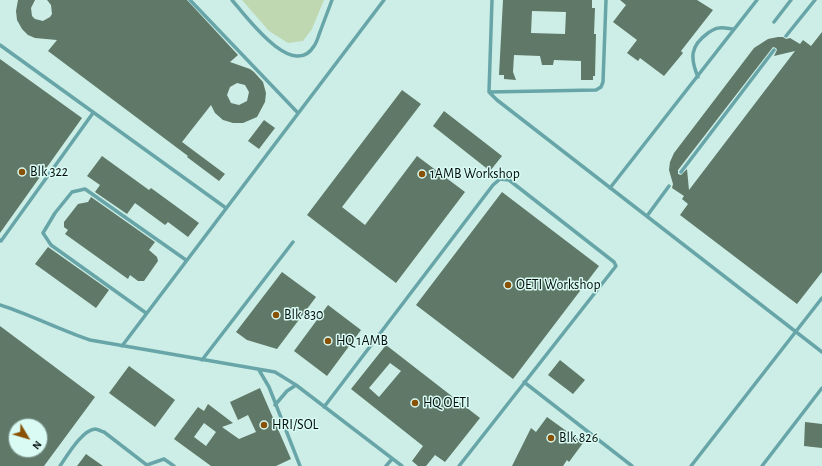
<!DOCTYPE html>
<style>
body{margin:0}
#map{position:relative;width:822px;height:466px;overflow:hidden;background:#cceee6;font-family:"Alegreya Sans",sans-serif}
canvas{display:block}
.north{position:absolute;left:8px;top:418px;width:40px;height:40px;box-sizing:border-box;background:#d9fbf3;border:1px solid #839c96;border-radius:50%;rotate:128deg;font-size:11px;font-weight:700;line-height:16px;text-align:center;color:#030e0b}
.north::after{content:'';display:block;margin:auto;width:14px;height:18px;background:#895104;clip-path:polygon(50% 0,100% 100%,50% 72%,0 100%)}
</style>
<div id="map">
<canvas width="822" height="466"></canvas>
<div class="north">N</div>
</div>
<script>
const ctx = document.querySelector('canvas').getContext('2d');
ctx.lineJoin = 'round';
function fill(path, color) { ctx.fillStyle = color; ctx.fill(path, 'evenodd'); }
function strokePath(path, color, width, dash) { ctx.strokeStyle = color; ctx.lineWidth = width; ctx.lineCap = dash ? 'butt' : 'round'; ctx.setLineDash(dash || []); ctx.stroke(path); }
function label(font, color, halo, rows, align = 'center') {
  ctx.font = font + ' "Alegreya Sans",sans-serif'; ctx.lineWidth = 3; ctx.setLineDash([]); ctx.textBaseline = 'middle'; ctx.strokeStyle = halo; ctx.fillStyle = color; for (const [text, x, y, turn = 0] of rows) {
    ctx.save(); ctx.translate(x, y); ctx.rotate((+turn || 0) * Math.PI / 180); ctx.textAlign = isNaN(turn) ? turn : align; if (halo) ctx.strokeText(text, 0, 0); ctx.fillText(text, 0, 0); ctx.restore();
  }
}
const green = new Path2D(`
 M 242,0 L 324,0 L 312,29 L 303,41 L 288,43 L 269,31 Z`);
const building = new Path2D(`
 M 18,0 L 35,0 L 31,8 L 32,16 L 35,19 L 43,21 L 50,17 L 52,14 L 51,5 L 47,0 L 187,0 L 238,55 L 230,62 L 250,69 L 254,72 L 263,82 L 266,93 L 265,102 L 257,117 L 243,123 L 233,123 L 223,120 L 215,113 L 211,105 L 182,142 L 225,174 L 219,181 L 187,157 L 188,156 L 48,51 L 57,40 L 35,38 L 28,35 L 22,29 L 17,20 L 16,11 ZM 237,83 L 245,85 L 249,92 L 247,101 L 239,105 L 231,103 L 227,95 L 230,87 Z
 M 503,0 L 592,0 L 592,8 L 595,8 L 594,34 L 596,34 L 595,76 L 593,76 L 593,80 L 581,80 L 581,61 L 554,60 L 553,65 L 542,65 L 540,56 L 514,55 L 513,72 L 516,80 L 504,79 L 504,75 L 499,75 ZM 532,11 L 566,12 L 565,34 L 531,33 Z
 M 620,0 L 697,0 L 713,10 L 681,51 L 683,53 L 664,76 L 640,58 L 638,61 L 627,53 L 637,40 L 613,22 L 626,5 Z
 M 822,32 L 822,272 L 797,304 L 680,215 L 688,204 L 682,199 L 684,196 L 672,188 L 673,184 L 669,170 L 670,162 L 674,153 L 754,48 L 768,39 L 778,37 L 783,37 L 786,39 L 790,38 L 800,44 L 803,40 L 811,46 ZM 773,47 L 776,48 L 777,50 L 774,56 L 795,51 L 689,190 L 687,169 L 681,175 L 678,174 L 678,170 Z
 M 0,59 L 82,118 L 0,233 Z
 M 402,90 L 421,104 L 342,207 L 365,225 L 417,156 L 465,192 L 396,283 L 307,215 Z
 M 444,111 L 502,156 L 490,171 L 433,126 Z
 M 264,120 L 275,128 L 259,149 L 248,141 Z
 M 102,156 L 149,190 L 151,188 L 199,223 L 188,237 L 168,222 L 165,225 L 135,203 L 127,214 L 95,192 L 100,185 L 87,176 Z
 M 502,192 L 599,266 L 513,379 L 416,305 Z
 M 91,197 L 155,242 L 149,250 L 157,257 L 158,261 L 144,281 L 138,281 L 130,275 L 128,279 L 65,234 L 68,230 L 64,227 L 64,222 L 78,204 L 88,202 Z
 M 48,247 L 109,290 L 96,308 L 35,264 Z
 M 282,272 L 316,297 L 277,349 L 247,340 L 236,332 Z
 M 328,305 L 361,330 L 327,376 L 294,351 Z
 M 0,326 L 95,397 L 44,466 L 0,466 ZM 16,426 L 40,426 L 40,450 L 16,450 Z
 M 386,345 L 480,418 L 445,462 L 435,455 L 426,466 L 418,466 L 412,461 L 423,446 L 351,389 ZM 390,363 L 401,371 L 379,397 L 369,388 Z
 M 560,360 L 585,380 L 573,394 L 548,375 Z
 M 129,366 L 175,400 L 155,427 L 109,393 Z
 M 260,388 L 291,459 L 276,466 L 211,466 L 174,439 L 198,407 L 204,411 L 208,404 L 233,423 L 222,427 L 239,439 L 256,432 L 248,415 L 238,420 L 230,402 ZM 204,423 L 216,432 L 206,446 L 194,437 Z
 M 547,417 L 583,443 L 569,462 L 567,460 L 563,466 L 512,466 L 531,428 L 536,432 Z
 M 805,422 L 822,424 L 822,448 L 804,446 Z
 M 86,454 L 103,466 L 77,466 Z`);
const lane = new Path2D(`
 M 190,0 L 298,113
 M 232,0 C 245,15 293,81 314,46 C 317,42 318,37 320,32 C 324,21 328,11 332,0
 M 492,0 L 489,92 L 497,100 L 822,352
 M 774,22 L 791,0
 M 786,36 L 815,0
 M 0,45 L 226,208
 M 698,77 C 690,58 690,46 708,33 C 711,31 715,28 719,28 C 724,27 730,29 734,29
 M 489,92 L 596,90 L 601,87 L 603,82 L 606,0
 M 681,172 L 774,50
 M 610,188 L 757,0
 M 647,216 L 669,186
 M 0,240 L 1,241 L 93,113
 M 0,305 C 31,315 60,330 90,340 L 275,372 L 296,385 L 402,466
 M 146,313 L 51,245 L 43,233 L 55,213 L 72,192 L 85,189 L 186,260
 M 122,346 L 384,0
 M 202,360 L 293,242
 M 259,370 L 269,387 L 300,466
 M 524,382 L 632,466
 M 275,405 L 287,391 L 296,385
 M 324,407 L 493,185 L 500,179 L 509,180 L 614,262 L 616,266 L 459,466
 M 147,465 L 164,459 L 174,466
 M 60,466 C 67,456 82,430 95,429 C 97,429 101,431 104,432 L 148,466
 M 386,466 L 392,459
 M 691,466 L 822,298
 M 762,466 L 822,388`);
const markers = [
 [22,172,4,"#895104"],
 [422,174,4,"#895104"],
 [508,285,4,"#895104"],
 [276,315,4,"#895104"],
 [328,341,4,"#895104"],
 [415,403,4,"#895104"],
 [264,425,4,"#895104"],
 [551,438,4,"#895104"]
];
const poiNames = [
 ["Blk 322",30,172],
 ["1AMB Workshop",430,174],
 ["OETI Workshop",516,285],
 ["Blk 830",284,315],
 ["HQ 1AMB",336,341],
 ["HQ OETI",423,403],
 ["HRI/SOL",272,425],
 ["Blk 826",559,438]
];
fill(green, '#c0d8b1');
fill(building, '#5f7868');
strokePath(lane, '#68a5a9', 3.5);
for (const [x, y, r, color] of markers) { const dot = new Path2D(); dot.arc(x, y, r, 0, 2 * Math.PI); ctx.fillStyle = color; ctx.fill(dot); strokePath(dot, '#d9fbf3', 1.5); }
label('14px', '#030e0b', '#d9fbf3', poiNames, 'left');
</script>
